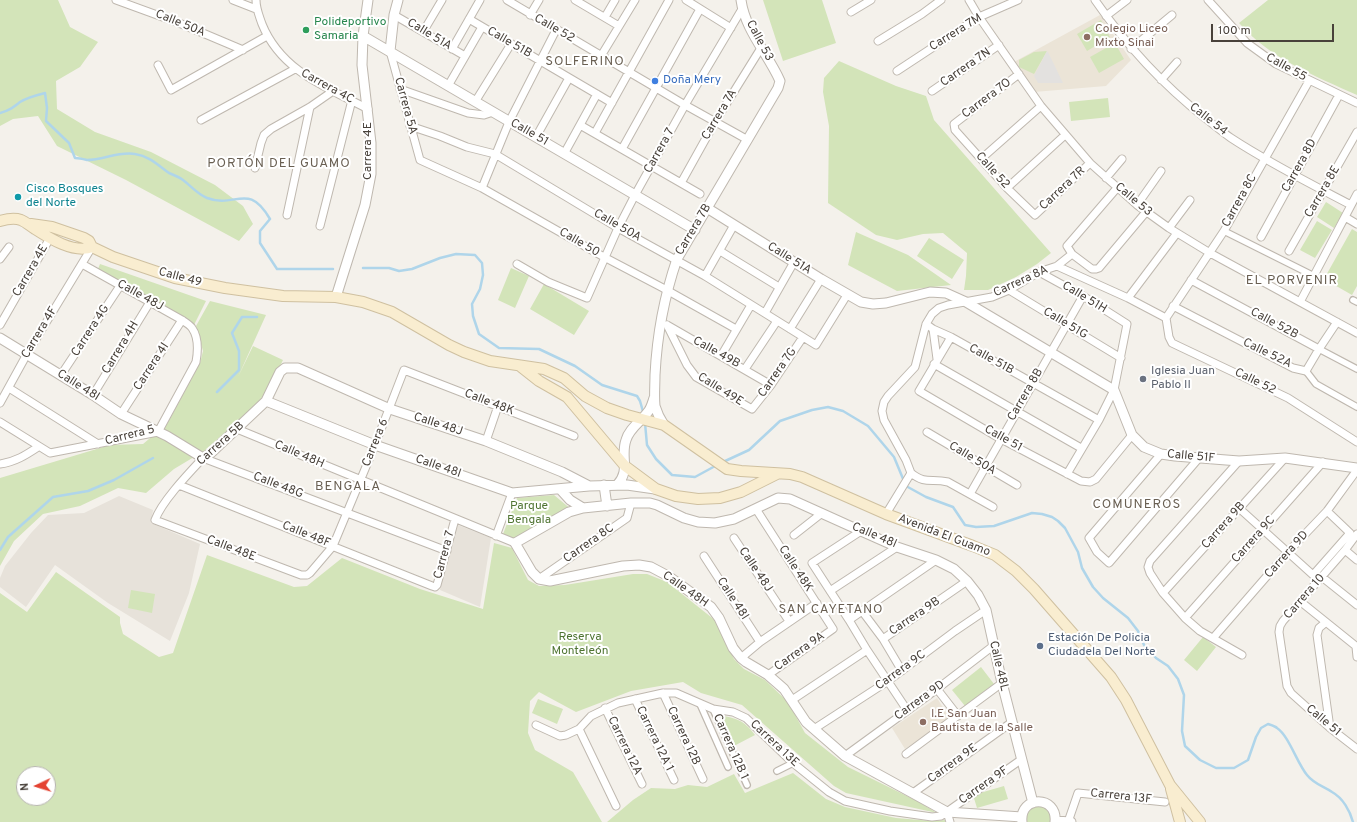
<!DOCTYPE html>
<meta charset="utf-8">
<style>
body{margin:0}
#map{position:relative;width:1357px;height:822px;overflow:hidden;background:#f4f1eb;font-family:Overpass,sans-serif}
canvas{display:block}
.north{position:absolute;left:16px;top:766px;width:40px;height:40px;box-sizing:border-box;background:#fff;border:1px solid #b6b3b0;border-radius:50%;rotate:266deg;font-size:11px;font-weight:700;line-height:16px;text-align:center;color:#48413a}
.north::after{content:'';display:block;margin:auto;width:14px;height:18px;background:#e44332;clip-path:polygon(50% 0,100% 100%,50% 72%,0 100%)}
.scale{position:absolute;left:1211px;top:24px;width:123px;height:18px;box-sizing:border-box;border:2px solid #48413a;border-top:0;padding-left:5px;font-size:12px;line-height:14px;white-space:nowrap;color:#48413a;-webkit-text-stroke:3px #fff;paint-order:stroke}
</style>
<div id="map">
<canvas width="1357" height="822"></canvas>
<div class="north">N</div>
<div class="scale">100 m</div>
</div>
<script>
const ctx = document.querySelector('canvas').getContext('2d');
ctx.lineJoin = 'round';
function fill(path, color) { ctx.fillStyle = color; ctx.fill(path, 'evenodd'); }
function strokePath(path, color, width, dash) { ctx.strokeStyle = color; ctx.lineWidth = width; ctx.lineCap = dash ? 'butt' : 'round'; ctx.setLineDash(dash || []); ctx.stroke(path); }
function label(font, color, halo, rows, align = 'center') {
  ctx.font = font + ' Overpass,sans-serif'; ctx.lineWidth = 4; ctx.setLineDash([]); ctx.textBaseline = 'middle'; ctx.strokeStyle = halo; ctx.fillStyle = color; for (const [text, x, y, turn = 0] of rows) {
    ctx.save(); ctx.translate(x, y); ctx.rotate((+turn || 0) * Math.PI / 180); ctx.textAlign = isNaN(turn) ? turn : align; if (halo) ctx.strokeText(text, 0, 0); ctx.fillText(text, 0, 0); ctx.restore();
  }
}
const residential = new Path2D(`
 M 119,496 L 153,510 L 151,523 L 200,544 L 189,593 L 170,641 L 108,603 L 55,565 L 26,607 L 0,587 L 0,578 L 5,566 L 31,533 L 48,515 L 84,513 Z
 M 458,525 L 491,538 L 480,607 L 440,590 L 448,552 Z`);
const education = new Path2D(`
 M 1100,15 L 1131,60 L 1106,86 L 1034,92 L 1014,62 Z
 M 937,698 L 950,719 L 905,749 L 892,728 Z`);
const green = new Path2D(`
 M 0,0 L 58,0 L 70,27 L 98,42 L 80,67 L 56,81 L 57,109 L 95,132 L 151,152 L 215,185 L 243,206 L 253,224 L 239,241 L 126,180 L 57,146 L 38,116 L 13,119 L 0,126 Z
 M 763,0 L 822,0 L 836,43 L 783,61 Z
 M 1268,0 L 1357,0 L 1357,95 C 1315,76 1269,58 1239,23 Z
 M 1101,20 L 1110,37 L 1087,51 L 1077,34 Z
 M 1115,43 L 1124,59 L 1099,73 L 1090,57 Z
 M 1047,51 L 1034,74 L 1019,67 L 1019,60 L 1034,52 Z
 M 839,61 L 896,86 L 926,96 L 934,120 L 1051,253 L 1037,264 L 1016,277 L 988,290 L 964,290 L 966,276 L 967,253 L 943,233 L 923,234 L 897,240 L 876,235 L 828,203 L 829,126 L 823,92 L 824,78 Z
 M 1108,98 L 1110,117 L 1071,121 L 1069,102 Z
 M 1326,202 L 1343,213 L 1334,228 L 1317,217 Z
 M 1317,221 L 1332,230 L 1315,258 L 1300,250 Z
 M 1352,229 L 1357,232 L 1357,286 L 1352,295 L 1324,279 Z
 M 856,232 L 908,255 L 951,285 L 897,291 L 848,265 Z
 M 929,238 L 964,260 L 952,279 L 917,256 Z
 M 100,264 L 206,301 L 194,325 L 98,269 Z
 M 511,268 L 529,276 L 515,308 L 498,300 Z
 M 544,284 L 589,311 L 574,335 L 530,309 Z
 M 210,301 L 266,315 L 238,377 L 253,346 L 283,360 L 264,399 L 260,397 L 263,399 L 204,451 L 174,469 L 146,493 L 118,488 L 80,506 L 43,514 L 14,541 L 0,566 L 0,478 L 110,445 L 143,444 L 167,424 L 200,363 L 203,351 L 196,326 Z
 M 554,495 L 572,510 L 516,540 L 503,534 L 517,498 Z
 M 494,543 L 512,548 L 528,580 L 539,586 L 565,585 L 633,574 L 647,574 L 667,582 L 716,621 L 734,659 L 744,669 L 765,680 L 788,702 L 805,733 L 848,767 L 917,801 L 937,813 L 846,793 L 834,786 L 742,705 L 701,693 L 683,682 L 631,691 L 576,712 L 539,692 L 530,701 L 528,733 L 535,750 L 573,772 L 602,822 L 0,822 L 0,593 L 27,612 L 56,572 L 120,617 L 120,623 L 123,634 L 159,657 L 173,653 L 207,555 L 294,587 L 307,586 L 342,558 L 420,589 L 483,609 ZM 24,774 L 48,774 L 48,798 L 24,798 Z
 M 131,590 L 155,594 L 152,613 L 128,608 Z
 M 1203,637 L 1216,647 L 1197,671 L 1184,660 Z
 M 981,667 L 994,684 L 965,706 L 952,690 Z
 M 538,699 L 563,709 L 557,724 L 532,713 Z
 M 718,715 C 736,718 744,720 755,735 L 732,747 Z
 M 793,773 L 826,799 L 845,807 L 896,818 L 932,821 L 945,820 L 945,822 L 607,822 L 633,800 L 651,788 L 675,789 L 688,785 L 707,787 L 734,774 L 745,793 Z
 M 1004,786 L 1008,799 L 977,808 L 973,795 Z
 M 1041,806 C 1050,809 1051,814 1053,822 L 1026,822 C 1027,812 1030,806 1041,806 Z`);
const parking = new Path2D(`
 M 1047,51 L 1049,54 L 1063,83 L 1038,83 L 1034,76 Z`);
const stream = new Path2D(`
 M 0,113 C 10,110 12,108 20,102 C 28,97 37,95 45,93 L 47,108 L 46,121 L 69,143 L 75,158 C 79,158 83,159 87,160 C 103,160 119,151 135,154 C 149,156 158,165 169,173 C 174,175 179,177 183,180 C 191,186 197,194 207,198 C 236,209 248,181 270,219 L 260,231 L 260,243 L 277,269 L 333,269
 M 363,268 L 389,268 L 399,271 L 412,269 L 440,258 L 456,254 L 475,255 L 482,263 L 483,275 L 480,289 L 472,304 L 473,316 L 479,334 L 499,348 L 539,349 L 575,366 L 602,385 L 637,396 L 640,401 L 644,415
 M 217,392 L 239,370 L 239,351 L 232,333 L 242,317 L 257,317
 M 645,423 L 647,445 L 656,459 L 672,475 L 695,477 L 717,465
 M 723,462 L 749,450 L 780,421 L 812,410 L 828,407 L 843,411 L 868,426 L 894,457 L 906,486 L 926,497 L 953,507 L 965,525 L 976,527 L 994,526 L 1032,513 L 1042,514 L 1052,517 L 1058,521 L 1065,528 L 1078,552 L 1082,568 L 1093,587 L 1103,598 L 1128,618 L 1138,631 L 1144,645 L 1156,658 L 1168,666 L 1178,679 L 1184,695 L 1182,731 L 1185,746 L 1200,760 L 1216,768 L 1234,768 L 1248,760 L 1256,737 L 1261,728 L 1268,724 C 1271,725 1275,726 1277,728 C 1289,736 1297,763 1307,775 C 1314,784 1323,786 1332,792 C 1343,798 1350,811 1353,822
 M 0,550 L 8,537 L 53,497 L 88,491 L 114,480 L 153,458`);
const pedestrian = new Path2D(`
 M 1224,231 L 1314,276
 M 1353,300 L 1357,302
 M 1319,349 L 1357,369
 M 1306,371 L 1316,384 L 1357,407
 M 700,704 L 728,767
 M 713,709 L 747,785
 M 777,771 L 793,763`);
const minor = new Path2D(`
 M 116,0 L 179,23 L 243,50
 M 233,0 L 256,9
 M 256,0 C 256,9 259,15 262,24 C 281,71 326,87 368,109
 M 507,0 L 685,105 L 748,140
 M 575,0 L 619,26
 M 686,0 L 731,28
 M 969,0 L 979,17 L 1041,106 L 1090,163 L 1137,205 L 1169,228 L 1210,253 L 1357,333
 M 1095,0 C 1126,45 1162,84 1205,118 C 1213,124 1222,132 1231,138 C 1269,163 1311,184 1351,205
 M 1208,0 L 1247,43 L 1276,64 L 1357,103
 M 851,12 L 871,0
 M 394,15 L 465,56
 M 530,15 L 539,0
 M 1106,16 L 1127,0
 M 605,17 L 615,0
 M 469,19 L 612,103
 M 423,32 L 442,0
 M 878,41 L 922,14 L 941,0
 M 452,49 L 480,0
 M 1131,49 L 1172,15
 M 390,51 L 420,160 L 482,188 L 604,257 L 663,288 L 736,329
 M 601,56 L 635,0
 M 158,65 L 171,90 L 267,36
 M 897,71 L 979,17 L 1018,0
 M 1019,74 L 954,124 L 955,130 L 1007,188 L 1035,215 L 1090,163
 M 1161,80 L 1177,62
 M 448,86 L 482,27
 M 400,89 L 468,113 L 484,115 L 493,112
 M 932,91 L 999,45
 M 475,102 L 511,44
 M 201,120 L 295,69
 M 580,125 L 700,194
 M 410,126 L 440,136 L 467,147 L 495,154 L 618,228 L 705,276 L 816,345 L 847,295
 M 595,133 L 669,0
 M 536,137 L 569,78
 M 622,149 L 700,9
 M 564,154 L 597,94
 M 981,159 L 1041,106
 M 255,168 L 261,143 L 264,135 L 271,129 L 310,107 L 333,91
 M 1106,178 L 1122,159
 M 681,183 L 715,122 L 761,48
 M 482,188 L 509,122 L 556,30
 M 1007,188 L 1065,135
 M 1117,188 L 1067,246 L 1072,254 L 1092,269 L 1096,269 L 1099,268 L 1146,212
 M 1137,205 L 1161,171
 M 287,215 L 310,107
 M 1345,217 L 1357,224
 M 320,226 L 352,100
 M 1169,228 L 1190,200
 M 1261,237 L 1339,95
 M 720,251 L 779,287
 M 1289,251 L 1357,132
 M 0,259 L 9,247
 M 517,264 L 548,282 L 587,298 L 618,228 L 635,195 L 685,105 L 742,9
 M 1057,266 L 1128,298 L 1166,318
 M 1039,272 L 1083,296 L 1127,324 L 1114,390 L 1099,420 L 1067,474
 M 705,276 L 734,225
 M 1191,280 L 1319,349
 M 1009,290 L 1121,358
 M 1128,298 L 1177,233
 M 1300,302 L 1357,194
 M 1173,306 L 1293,368 L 1306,371 L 1319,349 L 1337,322
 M 765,313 L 794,262
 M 1166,318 L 1224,231 L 1309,81
 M 1166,318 L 1169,337 L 1172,343 L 1288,398 L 1357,442
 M 926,324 L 933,329 L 951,337 L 1099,420
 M 0,325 L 50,238
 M 667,325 L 687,365 L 696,377 L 752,409 L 771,385 L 803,337
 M 667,325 L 771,385
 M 790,329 L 821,279
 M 933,329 L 937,359
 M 951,337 L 919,391 L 1001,439 L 1081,481 L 1090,482 L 1096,479 L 1132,435
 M 721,356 L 751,305
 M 934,364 L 1081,448
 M 745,369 L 777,321
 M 61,375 L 120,286
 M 9,388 L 98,444
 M 93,395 L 150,302
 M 0,403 L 27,354 L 92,247
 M 121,414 L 182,320
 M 0,422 L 50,453 L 158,432 L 196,362 C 198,351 199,338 192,328 C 190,325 185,322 182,320 L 82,264
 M 237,429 L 515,543
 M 927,432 L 1017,485
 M 486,441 L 498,406
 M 1161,454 L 1089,538 L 1097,552 L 1109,563 L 1199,458
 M 1239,461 L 1150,561 L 1148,567 L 1150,573 L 1163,593 L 1185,618 L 1200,631 L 1242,655
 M 0,464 C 15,462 26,455 38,447
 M 911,473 L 906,460 L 884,420 L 882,411 L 884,402 L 888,396 L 915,367 L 926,324 L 932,314 L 939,308 L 948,305 L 992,297 L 1009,290 L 1039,272 L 1057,266 L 1072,254
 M 911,473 C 926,485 931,478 948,482 L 993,507
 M 179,485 L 432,586 L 435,587 L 437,585 L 455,519
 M 970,494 L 1083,296
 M 756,509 L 833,629 L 768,675
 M 1240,509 L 1313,575 L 1350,533 L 1327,511
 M 886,514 L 911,473
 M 861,531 L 812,563 L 849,620 L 867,650 L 907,710
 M 1357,534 L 1345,550 L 1283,621 L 1280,626 L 1279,632 L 1287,686 L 1291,693 L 1330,728 L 1357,749
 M 794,535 L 822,513
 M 496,536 L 512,493
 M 734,538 L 789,621
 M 1345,550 L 1357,560
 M 447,551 L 203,458 C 189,473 162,501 155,520 L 301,575 L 307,575 L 310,573 L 333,546 L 375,445 L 404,370 L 574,436
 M 704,556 L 760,642
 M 1322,577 L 1357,605
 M 539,579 L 627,518 L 631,503
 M 830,591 L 897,547
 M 1163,593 L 1285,458
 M 1301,602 L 1357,647
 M 862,611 L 883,639 L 902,671
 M 1185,618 L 1323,462
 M 849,620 L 936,560
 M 1325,623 L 1319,628 L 1317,635 L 1330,728
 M 1214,637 L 1287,553 L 1327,511 L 1357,470
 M 883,639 L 967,581
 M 1356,647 L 1357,657
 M 741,658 L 760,642 L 817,603
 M 937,689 L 958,716
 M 663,693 L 703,779
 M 635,699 L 674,780
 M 792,700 L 867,650
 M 605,708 L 642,784
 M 536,725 L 560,736 L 566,735 L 579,729 L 591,716 L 618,703 L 663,693 L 676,693 L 713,709 L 733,712 L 746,718 L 793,763 L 829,792 L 845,801 L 890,811 L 932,817 L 941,816 L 1022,759
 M 579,729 L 616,806
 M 814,729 L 888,681 L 955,631 L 986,610
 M 906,754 L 1002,683
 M 845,756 L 937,689 L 993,646
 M 913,793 L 1012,722
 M 947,812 L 950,822
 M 1068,822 L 1078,793 L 1165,802`);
const tertiary = new Path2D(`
 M 363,36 L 695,230
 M 390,51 L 394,15 L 398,0
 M 707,208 L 821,279 L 861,302 L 873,304 L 886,303 L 930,292 L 946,293 L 966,302 L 1114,390 L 1132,435 L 1144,447 L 1161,454 L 1175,456 L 1239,461 L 1285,458 L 1357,468
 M 336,297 L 365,205 L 371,174 L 371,143 L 362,65 L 363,36 L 368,0
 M 0,338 L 93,395 L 121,414 L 167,436 L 203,458 L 212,452 L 266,401 L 280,372 L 285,368 L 298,368 L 390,409 L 486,441 L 562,472 L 589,486
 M 266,401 L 375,445 L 512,493 L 589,486 L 627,485 L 655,489
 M 664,425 C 660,419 657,413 655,406 C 654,396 655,385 655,375 C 657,335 664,297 677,259 L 778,88 L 780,81 C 768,54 745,30 741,0
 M 604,485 L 607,506
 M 617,485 C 631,470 620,457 626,440 C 629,429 640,422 647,413 C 651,409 652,404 654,398
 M 560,489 L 570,500 L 583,508
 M 1022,817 L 947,812 L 845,756 L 806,722 L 784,689 L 768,675 L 746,662 L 741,658 L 733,648 L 719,618 L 711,607 L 668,576 L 651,567 L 639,565 L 623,566 L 550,581 L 539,579 L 532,572 L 515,543 L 569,512 L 583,508 L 631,503 L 650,503 L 657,505 L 684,518 L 698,522 L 715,523 L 734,519 L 778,498 L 790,499 L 861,531 L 897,547 L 936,560 L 954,569 L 967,581 L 978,595 L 986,610 L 1002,683 L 1033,803
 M 1055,821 L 1071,822
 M 1022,822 C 1019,795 1058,795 1055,822`);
const secondary = new Path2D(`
 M 0,221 C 7,219 15,218 21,220 C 26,222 30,226 35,229 C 49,238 74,254 92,247
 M 31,224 L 52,227 L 84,238 L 89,241 L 92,247
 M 92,247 L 113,257 L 175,278 L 225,288 L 283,296 L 336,297 L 363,302 L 392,312 L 449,345 L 464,352 L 490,361 L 544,369 L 564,378 L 585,396 L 607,408 L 627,415 L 664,425 L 727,469 L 741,471 L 790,474 L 802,477 L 886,514 L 973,546 L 995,555 L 1016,571 L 1034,589 L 1111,677 L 1126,700 L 1170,785 L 1200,822
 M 520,366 L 539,381 L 567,397 L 625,466 L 656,489 L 676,496 L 698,499 L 720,498 L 741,492 L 777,474
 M 1171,789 L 1180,822`);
const markers = [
 [306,30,4,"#2e9e5b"],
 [1087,37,4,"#8d6e63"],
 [655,81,4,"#3f7fe0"],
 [18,197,4,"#0f9aa8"],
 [1143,379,4,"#6b7280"],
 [1040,646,4,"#5c6f8a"],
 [923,722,4,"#8d6e63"]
];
const leisureNames = [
 ["Polideportivo",314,23],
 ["Samaria",314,37]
];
const streetNames = [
 ["Calle 50A",180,24,22],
 ["Calle 52",554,29,30],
 ["Carrera 7M",956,33,-32],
 ["Calle 51A",429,35,31],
 ["Calle 53",759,41,62],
 ["Calle 51B",509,43,30],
 ["Carrera 7N",966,68,-35],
 ["Calle 55",1286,68,29],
 ["Carrera 4C",327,87,29],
 ["Carrera 7O",987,99,-37],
 ["Carrera 5A",405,106,75],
 ["Carrera 7A",720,115,-59],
 ["Calle 54",1208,120,38],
 ["Calle 51",529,133,30],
 ["Carrera 4E",369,151,-90],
 ["Carrera 7",660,151,-61],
 ["Carrera 8D",1300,166,-61],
 ["Calle 52",992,171,48],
 ["Carrera 7R",1063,189,-43],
 ["Carrera 8E",1323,192,-60],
 ["Calle 53",1133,200,40],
 ["Carrera 8C",1240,201,-61],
 ["Calle 50A",617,226,30],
 ["Carrera 7B",694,230,-59],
 ["Calle 50",579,243,30],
 ["Calle 51A",789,259,32],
 ["Carrera 4E",31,271,-60],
 ["Calle 49",180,278,15],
 ["Carrera 8A",1021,282,-25],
 ["Calle 48J",140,296,29],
 ["Calle 51H",1084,298,31],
 ["Calle 51G",1065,324,31],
 ["Calle 52B",1274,324,28],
 ["Carrera 4G",91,331,-57],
 ["Carrera 4F",40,333,-59],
 ["Carrera 4H",121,348,-59],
 ["Calle 49B",716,353,29],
 ["Calle 52A",1267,354,26],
 ["Calle 51B",991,360,29],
 ["Carrera 4I",152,367,-57],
 ["Carrera 7G",778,373,-55],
 ["Calle 52",1255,382,26],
 ["Calle 48I",78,386,32],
 ["Calle 49E",720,390,32],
 ["Carrera 8B",1026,395,-60],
 ["Calle 48K",489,403,21],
 ["Calle 48J",438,425,18],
 ["Carrera 5",130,436,-14],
 ["Calle 51",1003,439,29],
 ["Carrera 6",376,443,-68],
 ["Carrera 5B",221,444,-42],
 ["Calle 48H",299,455,23],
 ["Calle 51F",1191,457,5],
 ["Calle 50A",972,459,31],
 ["Calle 48I",438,467,19],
 ["Calle 48G",278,486,21],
 ["Carrera 9B",1224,526,-48],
 ["Calle 48F",306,535,22],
 ["Calle 48l",874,536,23],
 ["Avenida El Guamo",944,536,21],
 ["Carrera 9C",1254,540,-48],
 ["Carrera 8C",589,544,-35],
 ["Calle 48E",231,549,21],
 ["Carrera 7",445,555,-75],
 ["Carrera 9D",1287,555,-48],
 ["Calle 48K",795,569,57],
 ["Calle 48J",755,570,56],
 ["Calle 48H",685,590,35],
 ["Carrera 10",1305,597,-49],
 ["Calle 48I",732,599,57],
 ["Carrera 9B",915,617,-34],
 ["Carrera 9A",800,652,-35],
 ["Calle 48L",998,666,77],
 ["Carrera 9C",901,671,-36],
 ["Carrera 9D",920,701,-36],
 ["Calle 51",1323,721,40],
 ["Carrera 12B",683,736,65],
 ["Carrera 12A 1",654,739,64],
 ["Carrera 13E",774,744,43],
 ["Carrera 12A",624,746,64],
 ["Carrera 12B 1",730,747,66],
 ["Carrera 9E",953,764,-36],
 ["Carrera 9F",984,786,-35],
 ["Carrera 13F",1121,797,6]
];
const educationNames = [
 ["Colegio Liceo",1095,30],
 ["Mixto Sinai",1095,44],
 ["I.E San Juan",931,715],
 ["Bautista de la Salle",931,729]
];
const shopNames = [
 ["Doña Mery",663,81]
];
const cultureNames = [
 ["Cisco Bosques",26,190],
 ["del Norte",26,204]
];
const worshipNames = [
 ["Iglesia Juan",1151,372],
 ["Pablo II",1151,386]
];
const parkNames = [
 ["Parque",529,507],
 ["Bengala",529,521],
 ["Reserva",580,638],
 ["Monteleón",580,652]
];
const serviceNames = [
 ["Estación De Policia",1048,639],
 ["Ciudadela Del Norte",1048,653]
];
const neighbourhoodNames = [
 ["SOLFERINO",585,62],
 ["PORTÓN DEL GUAMO",279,164],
 ["EL PORVENIR",1292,281],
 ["BENGALA",348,487],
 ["COMUNEROS",1137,505],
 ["SAN CAYETANO",831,610]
];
fill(residential, '#e7e2da');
fill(education, '#ebe4d7');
fill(green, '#d3e4b9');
fill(parking, '#e3e1df');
strokePath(stream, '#afd5ea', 2.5);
strokePath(pedestrian, '#bfb8af', 8);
strokePath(minor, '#bfb8af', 9);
strokePath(tertiary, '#bfb8af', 11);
strokePath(secondary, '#cfc0a0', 12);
strokePath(pedestrian, '#fff', 5.5);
strokePath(minor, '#fff', 7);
strokePath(tertiary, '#fff', 9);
strokePath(secondary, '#f9edd0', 10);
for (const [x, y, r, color] of markers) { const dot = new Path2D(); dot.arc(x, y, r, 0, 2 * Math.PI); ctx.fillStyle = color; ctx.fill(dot); strokePath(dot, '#fff', 1.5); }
label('12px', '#27864d', '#fff', leisureNames, 'left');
label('12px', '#48413a', '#fff', streetNames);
label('12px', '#785e54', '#fff', educationNames, 'left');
label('12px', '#366cbe', '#fff', shopNames, 'left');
label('12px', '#0d838f', '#fff', cultureNames, 'left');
label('12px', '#5b616d', '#fff', worshipNames, 'left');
label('12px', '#4f7432', '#fff', parkNames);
label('12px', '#4e5e75', '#fff', serviceNames, 'left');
ctx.letterSpacing = '1px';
label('13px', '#695f52', '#fff', neighbourhoodNames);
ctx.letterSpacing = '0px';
</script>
